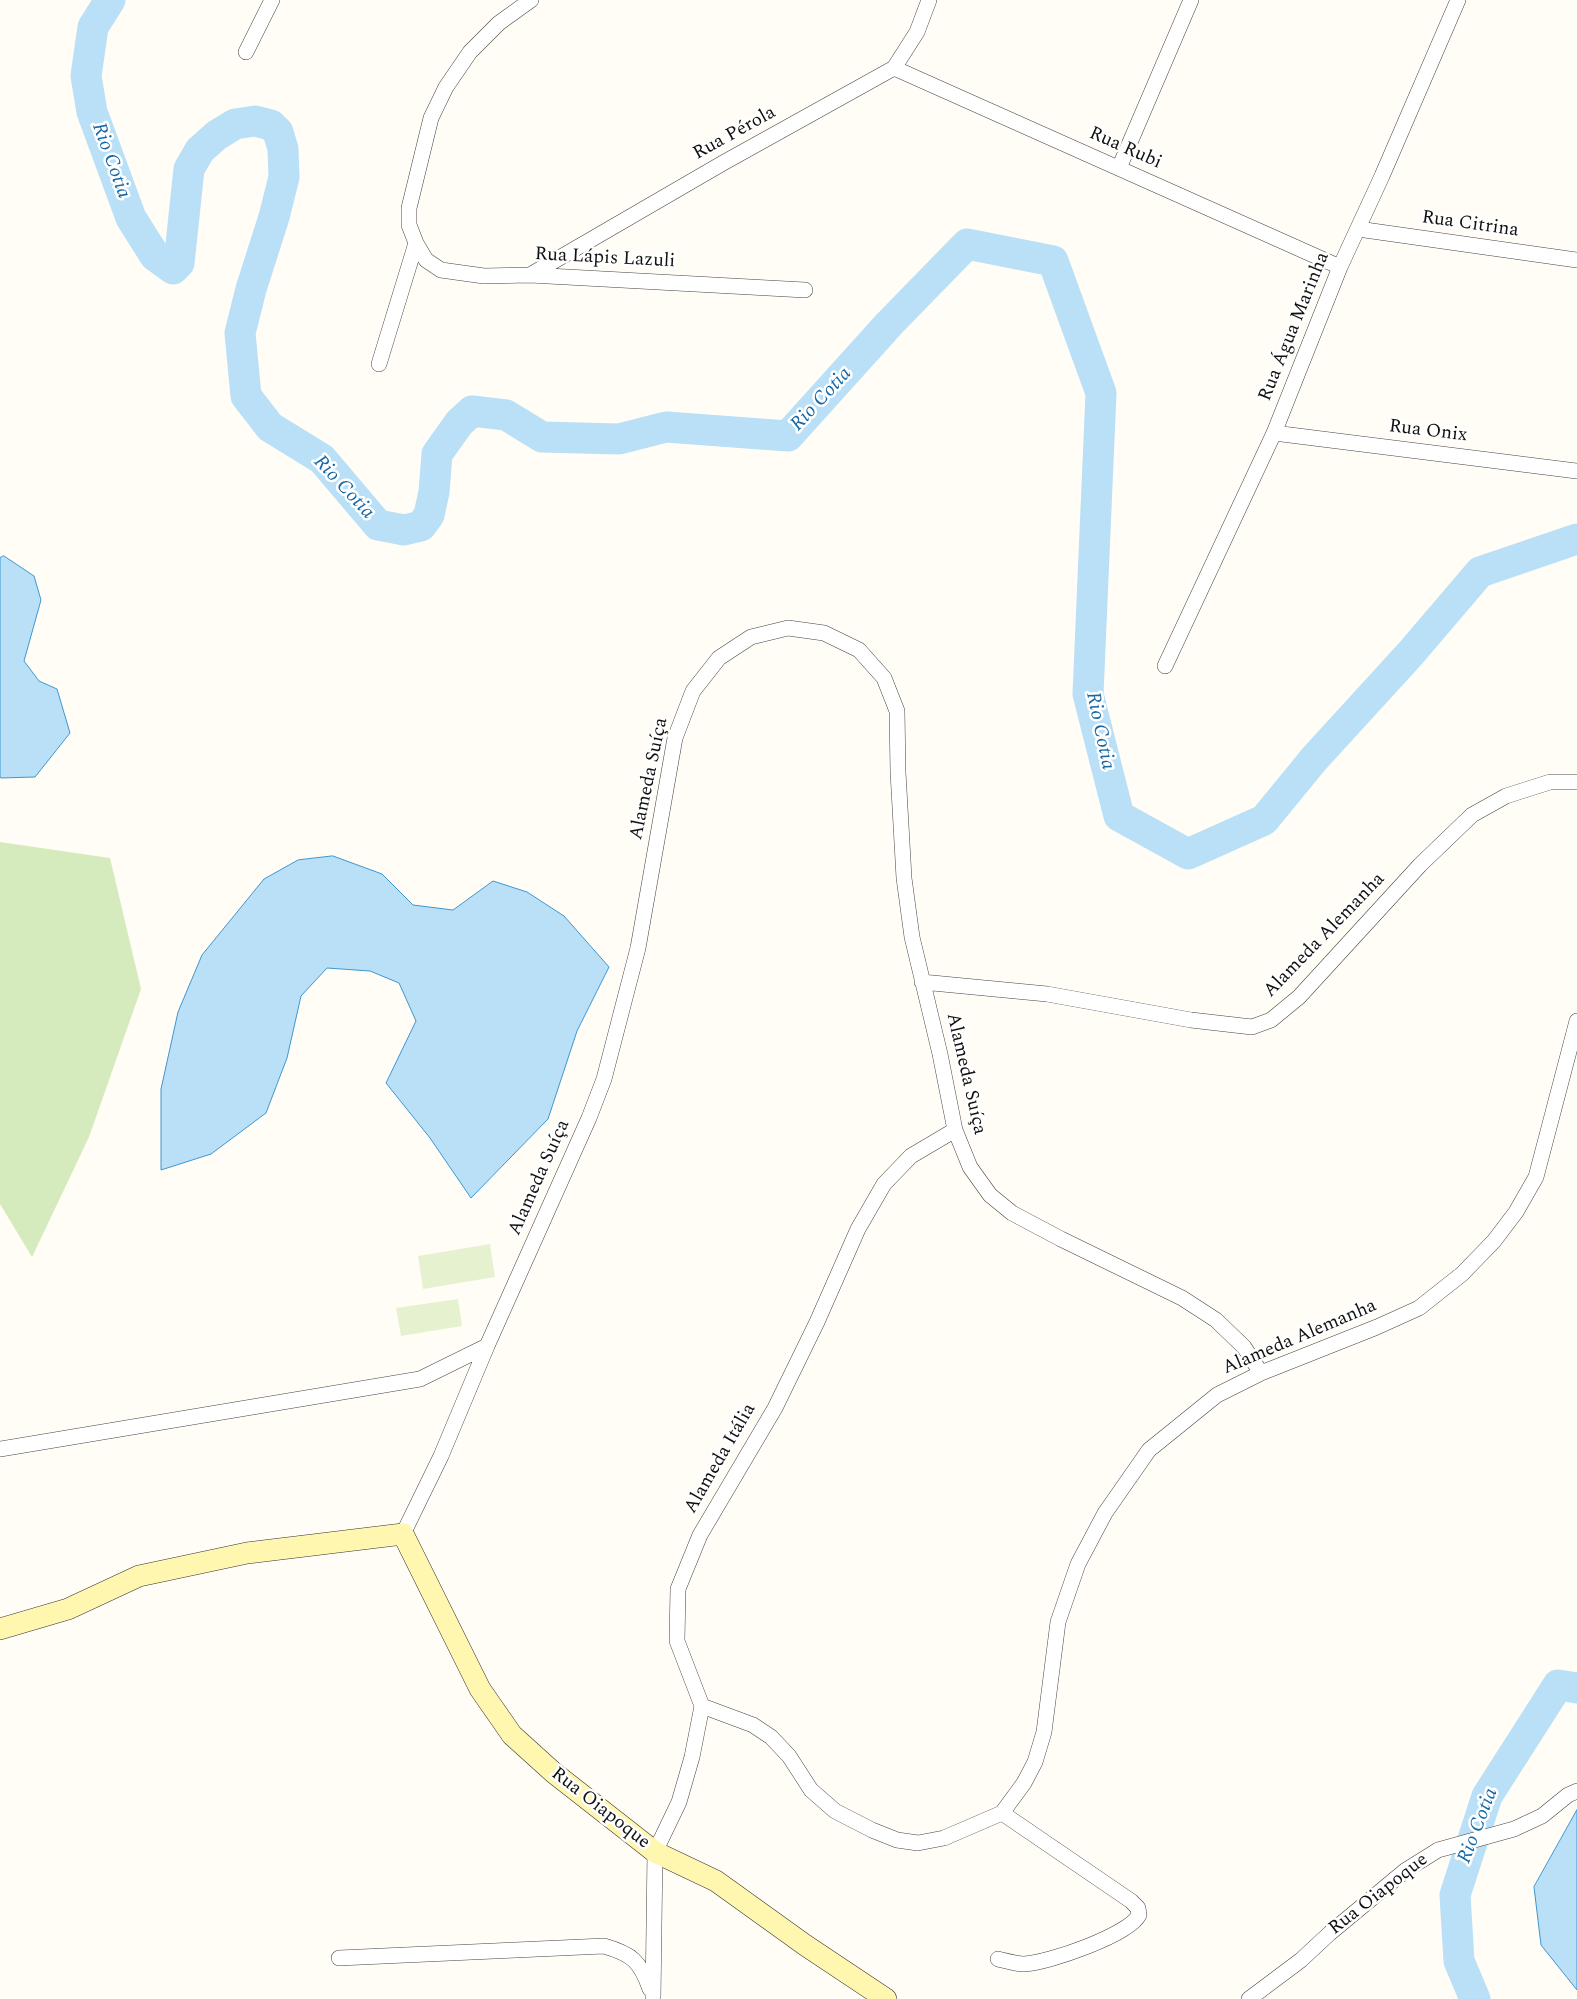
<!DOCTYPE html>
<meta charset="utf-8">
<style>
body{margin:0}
canvas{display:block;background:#fffdf5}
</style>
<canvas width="1577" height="1999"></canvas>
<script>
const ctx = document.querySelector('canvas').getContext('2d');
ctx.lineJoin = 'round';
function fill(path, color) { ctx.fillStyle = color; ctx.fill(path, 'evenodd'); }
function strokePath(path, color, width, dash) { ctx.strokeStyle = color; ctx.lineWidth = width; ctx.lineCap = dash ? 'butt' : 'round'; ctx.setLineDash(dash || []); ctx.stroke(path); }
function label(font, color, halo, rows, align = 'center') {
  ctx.font = font + ' Spectral,serif'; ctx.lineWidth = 5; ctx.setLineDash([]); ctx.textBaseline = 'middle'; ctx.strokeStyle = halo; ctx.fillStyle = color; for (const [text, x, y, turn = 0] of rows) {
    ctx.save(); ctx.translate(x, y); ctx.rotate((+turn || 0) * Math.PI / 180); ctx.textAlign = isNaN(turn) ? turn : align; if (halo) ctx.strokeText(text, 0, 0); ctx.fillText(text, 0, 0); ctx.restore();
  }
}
const green = new Path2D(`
 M 0,842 L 110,858 L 141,989 L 89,1137 L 32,1257 L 0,1204 Z`);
const pitch = new Path2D(`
 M 490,1244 L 495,1277 L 423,1289 L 418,1256 Z
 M 458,1299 L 462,1326 L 401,1336 L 396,1308 Z`);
const water = new Path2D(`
 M 4,556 L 34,576 L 41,600 L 24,661 L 39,681 L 57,689 L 70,733 L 35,777 L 1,778 L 0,777 L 0,558 Z
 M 333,856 L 382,874 L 413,905 L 453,910 L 493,881 L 527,892 L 564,916 L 609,967 L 577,1031 L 548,1119 L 471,1198 L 430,1138 L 386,1083 L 416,1021 L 399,983 L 370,971 L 327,968 L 301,996 L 287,1058 L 266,1113 L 211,1154 L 161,1170 L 161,1089 L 178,1012 L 202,955 L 264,879 L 298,860 Z
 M 1577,1810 L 1577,1990 L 1541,1945 L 1534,1887 Z`);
const river = new Path2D(`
 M 110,0 L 93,27 L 86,76 L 92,112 L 131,218 L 155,256 L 173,269 L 179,263 L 189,169 L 200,150 L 217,135 L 235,124 L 255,121 L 271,125 L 278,132 L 283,149 L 284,177 L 274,217 L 251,289 L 240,333 L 246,396 L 270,427 L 322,459 L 378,525 L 404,530 L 421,526 L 429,515 L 434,492 L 437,454 L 459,423 L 472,411 L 506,415 L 542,437 L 619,439 L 666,427 L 788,436 L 889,324 L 967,244 L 1053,261 L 1101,393 L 1088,694 L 1119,816 L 1188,854 L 1264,820 L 1314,759 L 1410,654 L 1480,572 L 1577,539
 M 1475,1999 L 1459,1961 L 1455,1895 L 1487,1796 L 1558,1685 L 1577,1688`);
const street = new Path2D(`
 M 246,52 L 272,0
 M 894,68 L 1340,267
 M 1119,168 L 1191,0
 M 1358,229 L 1577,260
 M 416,243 L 426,260 L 441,270 L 484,276 L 530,275 L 805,290
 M 530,275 L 723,163 L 894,68 L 917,32 L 929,0
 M 379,364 L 416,243 L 409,225 L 409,208 L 431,118 L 446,87 L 470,52 L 499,23 L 531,0
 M 1274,433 L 1577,471
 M 1165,666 L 1274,433 L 1340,267 L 1382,176 L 1458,0
 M 922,982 L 1047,994 L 1191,1020 L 1252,1027 L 1271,1020 L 1299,997 L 1420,865 L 1472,815 L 1506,796 L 1550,782 L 1577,782
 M 0,1449 L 420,1379 L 487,1346
 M 403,1534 L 441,1456 L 487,1346 L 589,1118 L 604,1079 L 638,948 L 675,738 L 693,691 L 719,658 L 751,637 L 788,628 L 824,633 L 859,650 L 884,678 L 897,711 L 898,772 L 904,878 L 912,937 L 940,1054 L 955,1130 L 970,1167 L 990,1195 L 1012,1213 L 1061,1239 L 1182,1298 L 1216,1320 L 1244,1347 L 1261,1373
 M 702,1706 L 753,1725 L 771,1737 L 789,1756 L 811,1790 L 835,1811 L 872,1830 L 897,1840 L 918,1843 L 944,1838 L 1002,1813 L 1024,1783 L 1035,1762 L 1044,1732 L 1058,1622 L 1078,1564 L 1105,1513 L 1149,1450 L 1217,1395 L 1261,1373 L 1377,1327 L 1419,1308 L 1462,1274 L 1494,1241 L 1516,1212 L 1536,1177 L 1577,1021
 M 339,1958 L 604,1946 C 632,1954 640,1961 650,1989
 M 998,1959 C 1006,1961 1016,1964 1024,1964 C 1048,1963 1129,1935 1139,1915 L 1138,1908 L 1131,1901 L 1002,1813
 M 653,1999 L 655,1852 L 679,1802 L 692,1757 L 702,1706 L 677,1641 L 678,1589 L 700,1535 L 775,1408 L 817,1322 L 858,1229 L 884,1184 L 911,1156 L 955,1130
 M 1249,1999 L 1301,1960 L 1330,1933 L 1406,1870 L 1438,1850 L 1514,1829 L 1542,1816 L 1568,1795 L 1577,1791`);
const secondary = new Path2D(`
 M 0,1629 L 68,1609 L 139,1576 L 247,1553 L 403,1534 L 480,1689 L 512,1735 L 554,1773 L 655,1852 L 716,1881 L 805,1945 L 886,1999`);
const streetNames = [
 ["Rua Pérola",735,134,-29],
 ["Rua Rubi",1125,149,24],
 ["Rua Citrina",1470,225,8],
 ["Rua Lápis Lazuli",605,259,3],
 ["Rua Água Marinha",1295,327,-68],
 ["Rua Onix",1428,432,7],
 ["Alameda Suíça",650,779,-78],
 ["Alameda Alemanha",1325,936,-46],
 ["Alameda Suíça",965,1074,77],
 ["Alameda Suíça",540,1178,-66],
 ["Alameda Alemanha",1300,1338,-23],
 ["Alameda Itália",721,1459,-60],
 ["Rua Oiapoque",600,1809,38],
 ["Rua Oiapoque",1379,1895,-38]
];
const waterNames = [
 ["Rio Cotia",110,161,70],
 ["Rio Cotia",822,400,-47],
 ["Rio Cotia",343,488,47],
 ["Rio Cotia",1099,731,78],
 ["Rio Cotia",1479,1826,-69]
];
fill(green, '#d5ebbd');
fill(pitch, '#e6f2cf');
fill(water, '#b9e0f7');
strokePath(water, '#3f96cf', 1);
strokePath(river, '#b9e0f7', 31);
strokePath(street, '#444', 16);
strokePath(secondary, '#333', 22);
strokePath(street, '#fff', 15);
strokePath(secondary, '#fff6b0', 21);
label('19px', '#111', '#fff', streetNames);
label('italic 20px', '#1768a6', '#fff', waterNames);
</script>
